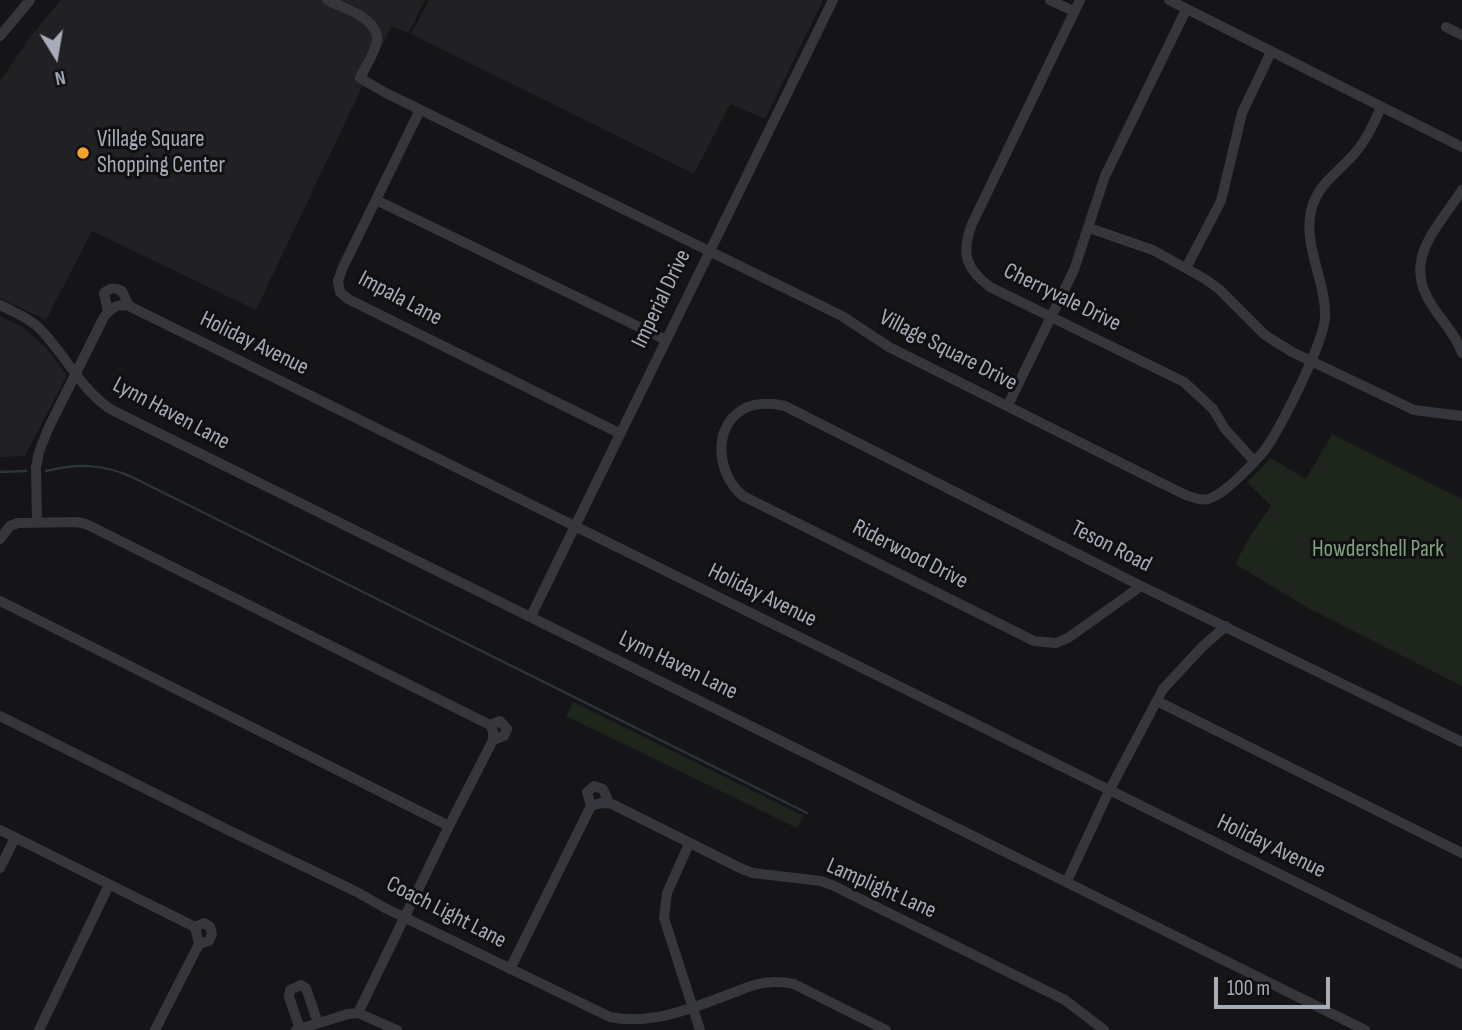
<!DOCTYPE html>
<style>
body{margin:0}
#map{position:relative;width:1462px;height:1030px;overflow:hidden;background:#151517;font-family:"Sofia Sans Condensed",sans-serif}
canvas{display:block}
.north{position:absolute;left:21px;top:21px;width:70px;height:70px;-webkit-text-stroke:5px #101012;paint-order:stroke;rotate:169deg;font-size:19px;font-weight:700;line-height:28px;text-align:center;color:#a6adb8}
.north::after{content:'';display:block;margin:auto;width:24px;height:32px;background:#a6adb8;clip-path:polygon(50% 0,100% 100%,50% 72%,0 100%)}
.scale{position:absolute;left:1214px;top:977px;width:116px;height:32px;box-sizing:border-box;border:4px solid #a6adb8;border-top:0;padding-left:9px;font-size:21px;line-height:24px;white-space:nowrap;color:#a6adb8;-webkit-text-stroke:5px #101012;paint-order:stroke}
</style>
<div id="map">
<canvas width="1462" height="1030"></canvas>
<div class="north">N</div>
<div class="scale">100 m</div>
</div>
<script>
const ctx = document.querySelector('canvas').getContext('2d');
ctx.lineJoin = 'round';
function fill(path, color) { ctx.fillStyle = color; ctx.fill(path, 'evenodd'); }
function strokePath(path, color, width, dash) { ctx.strokeStyle = color; ctx.lineWidth = width; ctx.lineCap = dash ? 'butt' : 'round'; ctx.setLineDash(dash || []); ctx.stroke(path); }
function label(font, color, halo, rows, align = 'center') {
  ctx.font = font + ' "Sofia Sans Condensed",sans-serif'; ctx.lineWidth = 6; ctx.setLineDash([]); ctx.textBaseline = 'middle'; ctx.strokeStyle = halo; ctx.fillStyle = color; for (const [text, x, y, turn = 0] of rows) {
    ctx.save(); ctx.translate(x, y); ctx.rotate((+turn || 0) * Math.PI / 180); ctx.textAlign = isNaN(turn) ? turn : align; if (halo) ctx.strokeText(text, 0, 0); ctx.fillText(text, 0, 0); ctx.restore();
  }
}
const built = new Path2D(`
 M 61,0 L 425,0 L 409,33 L 391,26 L 256,310 L 92,231 L 46,320 L 0,298 L 0,81 L 30,37 Z
 M 429,0 L 823,0 L 765,119 L 730,104 L 694,174 L 411,34 Z
 M 0,316 L 24,328 L 46,348 L 67,375 L 25,456 L 0,457 Z`);
const green = new Path2D(`
 M 1332,434 L 1462,499 L 1462,686 L 1308,608 L 1235,564 L 1250,536 L 1271,506 L 1247,482 L 1271,458 L 1306,479 Z
 M 573,702 L 804,816 L 797,828 L 566,716 Z`);
const stream = new Path2D(`
 M 46,471 C 77,463 103,464 132,477 L 807,813
 M 0,472 L 26,471`);
const minor = new Path2D(`
 M 327,0 C 343,8 379,18 377,41 C 375,53 365,67 360,78 L 386,93 L 842,316 L 889,347 L 1163,484 C 1175,489 1194,502 1208,499 C 1224,495 1253,464 1264,451 C 1280,429 1325,341 1325,316 C 1326,281 1303,246 1311,211 C 1317,184 1338,173 1355,153 C 1367,139 1374,123 1381,107
 M 1050,0 L 1073,11
 M 1080,0 L 972,224 C 961,253 965,268 990,287 L 1184,382 L 1213,409 L 1225,429 L 1254,461
 M 1169,0 L 1462,147
 M 1446,27 L 1462,35
 M 0,36 L 30,0
 M 420,110 L 343,267 L 338,281 L 340,292 L 348,299 L 619,433
 M 1462,190 C 1438,228 1400,260 1433,307 C 1443,322 1456,335 1462,353
 M 376,200 L 666,340
 M 1089,228 L 1153,250 L 1205,279 L 1219,289 L 1265,335 L 1292,352 L 1414,410 L 1462,416
 M 1186,268 L 1221,201 L 1242,113 L 1271,52
 M 0,305 C 13,312 28,317 38,327 C 65,353 80,390 112,410 L 1365,1030
 M 108,312 L 104,293 C 110,287 115,287 122,291 L 129,306
 M 1008,405 L 1074,270 L 1105,176 L 1186,10
 M 37,522 L 36,467 L 39,452 L 48,429 L 104,317 C 111,308 117,303 129,306 L 1462,964
 M 0,539 L 10,526 L 18,523 L 77,522 L 86,524 L 490,725
 M 1141,586 L 1068,638 L 1056,643 L 1034,641 L 743,496 C 718,476 711,429 742,410 C 755,402 771,403 785,406 L 1141,586 L 1462,742
 M 0,601 L 449,826
 M 531,616 L 833,0
 M 1157,701 L 1462,853
 M 0,716 L 228,830 L 357,892 L 385,908 L 610,1017 C 659,1027 708,1001 754,985 C 768,981 779,981 794,984 L 886,1030
 M 490,725 L 500,721 L 507,729 L 504,736 L 493,740
 M 591,806 L 601,803 L 612,804 L 742,869 L 753,873 L 821,881 L 832,885 L 1065,1000 L 1104,1030
 M 591,806 L 587,792 L 594,786 L 603,789 L 609,803
 M 0,830 L 195,927 L 199,944 L 155,1030
 M 689,844 L 667,893 L 664,918 L 700,1030
 M 0,868 L 15,838
 M 1067,881 L 1109,791 L 1163,689 L 1203,646 L 1226,626
 M 195,927 L 204,923 L 210,927 L 212,934 L 209,941 L 199,944
 M 510,969 L 591,806
 M 358,1013 L 449,826 L 493,740 L 493,731 L 490,725
 M 300,1029 L 289,997 L 290,990 L 301,985 L 306,988 L 318,1023
 M 39,1030 L 109,885
 M 296,1030 L 348,1014 L 358,1013 L 397,1030`);
const markers = [
 [83,153,7,"#f8a12c"]
];
const poiNames = [
 ["Village Square",97,140],
 ["Shopping Center",97,166]
];
const streetNames = [
 ["Cherryvale Drive",1062,298,26],
 ["Impala Lane",400,299,28],
 ["Imperial Drive",662,299,-64],
 ["Holiday Avenue",254,344,26],
 ["Village Square Drive",948,351,27],
 ["Lynn Haven Lane",171,414,28],
 ["Teson Road",1111,547,27],
 ["Riderwood Drive",910,555,27],
 ["Holiday Avenue",762,596,26],
 ["Lynn Haven Lane",678,666,26],
 ["Holiday Avenue",1271,847,26],
 ["Lamplight Lane",881,889,24],
 ["Coach Light Lane",446,913,27]
];
const parkNames = [
 ["Howdershell Park",1378,550]
];
fill(built, '#212124');
fill(green, '#1d251d');
strokePath(stream, '#2b353b', 2.5);
strokePath(minor, '#36373c', 10);
for (const [x, y, r, color] of markers) { const dot = new Path2D(); dot.arc(x, y, r, 0, 2 * Math.PI); ctx.fillStyle = color; ctx.fill(dot); strokePath(dot, '#101012', 2.5); }
label('23px', '#a6adb8', '#101012', poiNames, 'left');
label('23px', '#a6adb8', '#101012', streetNames);
label('23px', '#7ea37d', '#101012', parkNames);
</script>
